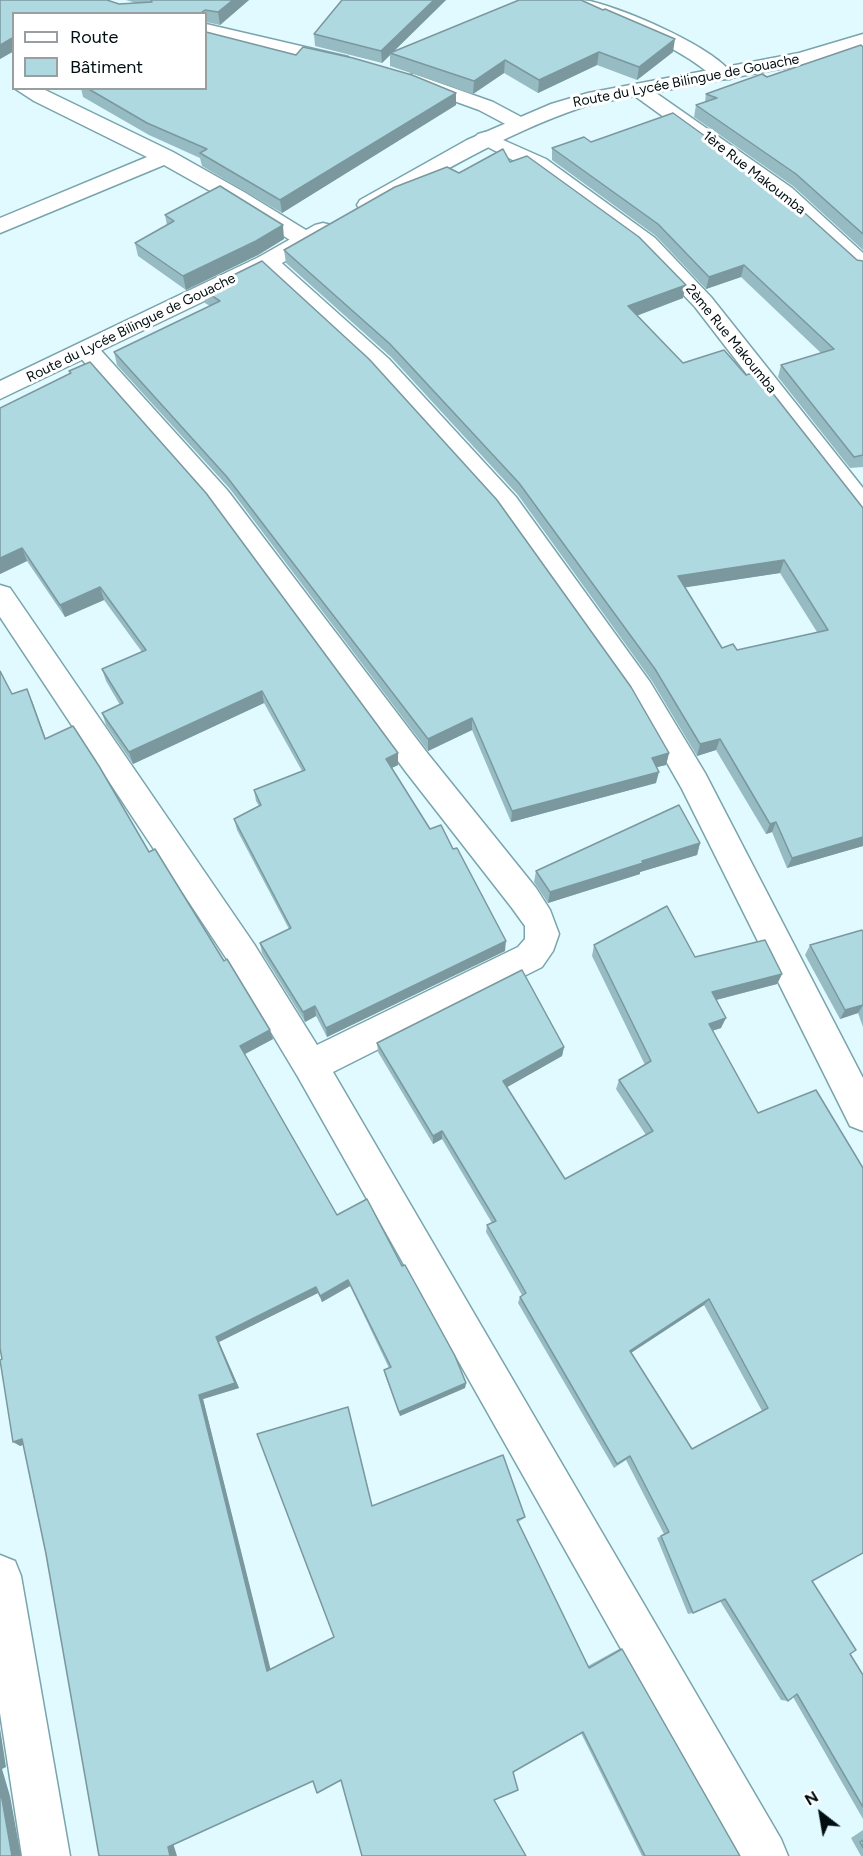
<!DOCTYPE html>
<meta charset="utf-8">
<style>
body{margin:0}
#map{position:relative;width:863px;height:1856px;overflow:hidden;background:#e0faff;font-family:Figtree,sans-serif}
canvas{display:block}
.legend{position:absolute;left:12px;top:12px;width:195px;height:78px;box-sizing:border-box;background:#fff;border:2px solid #999fa0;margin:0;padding:8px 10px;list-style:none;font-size:18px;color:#010e11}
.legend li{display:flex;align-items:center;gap:12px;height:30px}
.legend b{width:30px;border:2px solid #999fa0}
.north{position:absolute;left:791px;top:1784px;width:60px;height:60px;-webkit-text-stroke:4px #fff;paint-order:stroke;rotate:329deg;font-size:16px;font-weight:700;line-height:24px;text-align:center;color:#010e11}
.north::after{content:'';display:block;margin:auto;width:21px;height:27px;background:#010e11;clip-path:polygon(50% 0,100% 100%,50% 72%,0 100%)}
</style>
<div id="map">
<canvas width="863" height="1856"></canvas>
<ul class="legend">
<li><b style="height:8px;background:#fff"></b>Route</li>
<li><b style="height:16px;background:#aed9e1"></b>Bâtiment</li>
</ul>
<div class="north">N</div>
</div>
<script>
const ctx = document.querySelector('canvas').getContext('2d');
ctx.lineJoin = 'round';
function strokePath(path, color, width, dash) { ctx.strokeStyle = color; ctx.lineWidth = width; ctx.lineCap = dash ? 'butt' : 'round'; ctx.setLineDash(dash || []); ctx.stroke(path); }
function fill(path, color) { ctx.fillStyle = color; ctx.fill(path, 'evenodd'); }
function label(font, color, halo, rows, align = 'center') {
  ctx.font = font + ' Figtree,sans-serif'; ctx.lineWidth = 6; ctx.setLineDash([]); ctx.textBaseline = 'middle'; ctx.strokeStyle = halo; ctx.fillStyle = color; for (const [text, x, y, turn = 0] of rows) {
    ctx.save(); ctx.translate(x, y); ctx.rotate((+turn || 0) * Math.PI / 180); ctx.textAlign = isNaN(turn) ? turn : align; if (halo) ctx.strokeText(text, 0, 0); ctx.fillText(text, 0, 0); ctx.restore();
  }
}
const minor = new Path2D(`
 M 563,0 C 571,0 582,0 590,1 C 626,10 713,46 733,75 L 730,79 L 716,79 C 673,41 618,25 565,4 Z
 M 206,24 L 348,57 L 351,61 L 348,65 L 341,67 L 206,36 Z
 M 414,74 L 493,102 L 525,119 L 528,123 L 525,127 L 518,129 L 511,127 L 479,110 L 407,84 L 404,80 L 407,76 Z
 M 639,84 L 646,86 L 792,188 L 863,253 L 863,272 L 855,270 L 776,198 L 632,94 L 629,90 L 632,86 Z
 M 14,88 L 41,88 L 173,152 L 244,192 L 314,235 L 317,240 L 314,245 L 306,247 L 298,245 L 228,201 L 164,165 L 0,233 L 0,218 L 147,157 L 34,101 Z
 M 485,132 L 546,159 L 655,238 L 711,297 L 863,488 L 863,515 L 854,513 L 695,307 L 639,248 L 530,169 L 478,142 L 474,138 L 478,134 Z
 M 267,255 L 275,257 L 389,359 L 516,497 L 650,682 L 705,773 L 863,1078 L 863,1131 L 850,1126 L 682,789 L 630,698 L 498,511 L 371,371 L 259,267 L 256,262 L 259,257 Z
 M 87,342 L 96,345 L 228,491 L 428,754 L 536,888 L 550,910 L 559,934 L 553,951 L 542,967 L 333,1072 L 781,1839 L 788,1856 L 738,1856 L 298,1077 L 230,964 L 0,617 L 0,585 L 10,588 L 254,944 L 317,1045 L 518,947 L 525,939 L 525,926 L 512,908 L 406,772 L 210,505 L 78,355 L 75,350 L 78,345 Z
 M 0,1555 L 15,1561 L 21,1576 L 70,1856 L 22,1856 L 0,1713 Z`);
const tertiary = new Path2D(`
 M 863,34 L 863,47 L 800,65 L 592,104 C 514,129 446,169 376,210 L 368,212 L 360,210 L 357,205 L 360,200 L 467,140 L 551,104 L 588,93 L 799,53 Z
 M 323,223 L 331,225 L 334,230 L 331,235 L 275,267 L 0,399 L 0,381 L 259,257 L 315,225 Z`);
const wall = new Path2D(`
 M 0,0 L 119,4 L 136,3 L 126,0 L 249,0 L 220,25 L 206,22 L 206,23 L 206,14 L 14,14 L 14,51 L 0,59 Z
 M 342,0 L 446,0 L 394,51 L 673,52 L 637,80 L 597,65 L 538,93 L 504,73 L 473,94 L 390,66 L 390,55 L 382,63 L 315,46 L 314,34 Z
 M 863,47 L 863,250 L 793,186 L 694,117 L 696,105 L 705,102 L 706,94 L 767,77 Z
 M 81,88 L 206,88 L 456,105 L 282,213 L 202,166 L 200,158 L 149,135 L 83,97 Z
 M 591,142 L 857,260 L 863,261 L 863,467 L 850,468 L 778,377 L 781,365 L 821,353 L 741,277 L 706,289 L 656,236 L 552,160 L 552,148 Z
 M 510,162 L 683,298 L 637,315 L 683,363 L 859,503 L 863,846 L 787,868 L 772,832 L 766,834 L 716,750 L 697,756 L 652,681 L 518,495 L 391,357 L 286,263 L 284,250 L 459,173 ZM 780,573 L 817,632 L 737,650 L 722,648 L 685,587 Z
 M 165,215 L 284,239 L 258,255 L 186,290 L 138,256 L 135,243 L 167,225 Z
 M 262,261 L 669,753 L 666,765 L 657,767 L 656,783 L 511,822 L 472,730 L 428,751 L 230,489 L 117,365 L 114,352 L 210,306 L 205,303 L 203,290 Z
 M 69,371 L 398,753 L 398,765 L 392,768 L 505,951 L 327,1037 L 316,1016 L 305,1022 L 262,953 L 260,943 L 289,929 L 237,830 L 234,819 L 259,806 L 256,801 L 254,790 L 302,771 L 264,703 L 133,764 L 106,725 L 102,713 L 120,705 L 106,681 L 102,669 L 142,652 L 104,600 L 65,617 L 27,561 L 0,574 L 0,408 L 70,374 Z
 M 12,694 L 32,701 L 45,738 L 149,852 L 273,1039 L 245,1054 L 337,1215 L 466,1383 L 465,1388 L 400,1416 L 385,1375 L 384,1370 L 389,1368 L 350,1286 L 322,1302 L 318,1293 L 219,1342 L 239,1388 L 203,1399 L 270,1669 L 334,1637 L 373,1506 L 525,1517 L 523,1519 L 518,1522 L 588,1666 L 619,1649 L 622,1649 L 740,1856 L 642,1856 L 581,1733 L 341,1780 L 313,1781 L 46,1554 L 23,1445 L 20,1446 L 2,1359 Z
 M 700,843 L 697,855 L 640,872 L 640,874 L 548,903 L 534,882 L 536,871 Z
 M 863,932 L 863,1027 L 858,1013 L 840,1019 L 805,955 L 810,945 Z
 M 594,945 L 695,957 L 782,974 L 777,984 L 716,1000 L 721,1028 L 712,1031 L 812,1581 L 850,1654 L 863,1675 L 863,1819 L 793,1697 L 788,1701 L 781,1700 L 720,1601 L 693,1613 L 688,1614 L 657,1538 L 664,1534 L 626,1460 L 614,1468 L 518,1303 L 520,1297 L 522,1295 L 486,1232 L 487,1225 L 492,1223 L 442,1139 L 433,1144 L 378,1052 L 377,1043 L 564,1047 L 562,1056 L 507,1087 L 565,1179 L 646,1135 L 616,1089 L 619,1080 L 645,1065 L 592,956 ZM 704,1305 L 762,1411 L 692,1449 L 631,1353 Z
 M 863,1830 L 863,1856 L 861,1856 L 851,1838 Z`);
const shadedWall = new Path2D(`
 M 233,0 L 249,0 L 220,25 L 218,12 Z
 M 434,0 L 446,0 L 392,53 L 390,53 L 390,55 L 382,63 L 381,51 Z
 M 14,37 L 14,51 L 0,59 L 0,45 Z
 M 675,39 L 673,52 L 637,80 L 639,67 Z
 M 599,52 L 597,65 L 538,93 L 539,80 Z
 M 505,60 L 504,73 L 473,94 L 474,81 Z
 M 456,93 L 456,105 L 282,213 L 280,200 Z
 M 283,225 L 284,239 L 258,255 L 186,290 L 183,276 Z
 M 744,265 L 741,277 L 706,289 L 709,277 Z
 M 686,285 L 683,298 L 626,320 L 628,306 Z
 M 22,548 L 27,561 L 0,574 L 0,558 Z
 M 784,560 L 780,573 L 675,589 L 678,576 Z
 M 100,587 L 104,600 L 65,617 L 60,605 Z
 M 27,689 L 32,701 L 50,750 L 45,739 Z
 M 262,691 L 264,703 L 133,764 L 129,752 Z
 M 472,718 L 472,730 L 428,751 L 428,739 Z
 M 720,739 L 716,750 L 697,756 L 700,744 Z
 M 398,753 L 398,765 L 387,770 L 386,759 Z
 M 669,753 L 666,765 L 649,769 L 652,758 Z
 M 659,772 L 656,783 L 511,822 L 512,811 Z
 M 776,822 L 772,832 L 766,834 L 770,824 Z
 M 863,837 L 863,846 L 787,868 L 792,858 Z
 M 700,843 L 697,855 L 640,872 L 640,874 L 548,903 L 550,892 L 642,861 Z
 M 506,941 L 505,951 L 327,1037 L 326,1028 Z
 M 782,974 L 777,984 L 708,1002 L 712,992 Z
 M 863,1005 L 858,1013 L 840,1019 L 845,1010 Z
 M 315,1006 L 316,1016 L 305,1022 L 303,1012 Z
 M 726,1018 L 721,1028 L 704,1033 L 709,1024 Z
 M 270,1030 L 273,1039 L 243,1055 L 240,1046 Z
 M 564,1047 L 562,1056 L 502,1090 L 503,1081 Z
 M 442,1131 L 442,1139 L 433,1144 L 433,1136 Z
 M 348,1280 L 350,1286 L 322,1302 L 320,1296 Z
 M 316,1287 L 318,1293 L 219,1342 L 239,1388 L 203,1399 L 271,1671 L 267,1671 L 199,1395 L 216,1337 Z
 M 709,1299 L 704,1305 L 626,1356 L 630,1351 Z
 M 466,1383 L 465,1388 L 400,1416 L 399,1412 Z
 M 22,1439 L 29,1442 L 20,1446 L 13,1442 Z
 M 0,1728 L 6,1767 L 2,1769 L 10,1796 L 21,1856 L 12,1856 L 0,1794 Z
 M 173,1843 L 177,1856 L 170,1856 L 168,1847 Z`);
const building = new Path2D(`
 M 0,0 L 107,0 L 119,4 L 152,2 L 151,0 L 233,0 L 218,12 L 205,10 L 202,12 L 202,14 L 14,14 L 14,37 L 0,45 Z
 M 342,0 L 434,0 L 381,51 L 314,34 Z
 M 519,0 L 581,0 L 603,10 L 605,9 L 675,39 L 639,67 L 599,52 L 539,80 L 505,60 L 474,81 L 390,53 Z
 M 206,32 L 296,55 L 303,47 L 353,58 L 412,75 L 456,93 L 280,200 L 200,153 L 207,149 L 147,123 L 87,88 L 206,88 Z
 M 861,45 L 863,47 L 863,234 L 796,174 L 696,105 L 717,98 L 706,94 L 762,74 L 767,77 Z
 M 673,113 L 777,188 L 857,260 L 863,261 L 863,455 L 854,457 L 781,365 L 834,349 L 744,265 L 709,277 L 658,224 L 552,148 L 584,137 L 591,142 Z
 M 503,149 L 510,162 L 527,156 L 639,237 L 686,285 L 628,306 L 683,363 L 724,350 L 746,375 L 756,372 L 863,508 L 863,837 L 792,858 L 776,822 L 770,824 L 720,739 L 700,744 L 655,669 L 519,483 L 390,344 L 284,250 L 395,187 L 447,167 L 459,173 ZM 784,560 L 828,630 L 737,650 L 733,644 L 722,648 L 678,576 Z
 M 220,186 L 283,225 L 256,241 L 183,276 L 135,243 L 174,221 L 165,215 Z
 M 262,261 L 369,359 L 497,500 L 631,687 L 669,753 L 652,758 L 659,772 L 512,811 L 472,718 L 428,739 L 227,477 L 114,352 L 220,301 L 203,290 Z
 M 90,362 L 206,493 L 398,753 L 386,759 L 430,829 L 441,825 L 453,849 L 457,848 L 506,941 L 326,1028 L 315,1006 L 303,1012 L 260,943 L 291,928 L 234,819 L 261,805 L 254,790 L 305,770 L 262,691 L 129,752 L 102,713 L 123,703 L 102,669 L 146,650 L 100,587 L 60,605 L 22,548 L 0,558 L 0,408 L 71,373 L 69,371 Z
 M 0,671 L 12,694 L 27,689 L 45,739 L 73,726 L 99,766 L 149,852 L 155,849 L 224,961 L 227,959 L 270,1030 L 240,1046 L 337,1215 L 367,1199 L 402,1266 L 405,1265 L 437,1323 L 455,1356 L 466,1383 L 399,1412 L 384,1370 L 391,1367 L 348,1280 L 320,1296 L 316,1287 L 216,1337 L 235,1383 L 199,1395 L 267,1671 L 334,1637 L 257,1434 L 348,1407 L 372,1506 L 503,1455 L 525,1517 L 517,1520 L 589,1668 L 622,1649 L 740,1856 L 645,1856 L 583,1732 L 513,1772 L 518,1790 L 494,1800 L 526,1856 L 362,1856 L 341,1780 L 317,1793 L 313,1781 L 168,1847 L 170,1856 L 99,1856 L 46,1554 L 22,1439 L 13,1442 L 0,1360 L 2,1359 L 0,1348 Z
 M 679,805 L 700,843 L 642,861 L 643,863 L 550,892 L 536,871 Z
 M 667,906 L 695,957 L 765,940 L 782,974 L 712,992 L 726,1018 L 709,1024 L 758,1113 L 816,1090 L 863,1168 L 863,1553 L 812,1581 L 856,1650 L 850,1654 L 863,1675 L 863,1807 L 797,1694 L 788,1701 L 725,1599 L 693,1613 L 661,1536 L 669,1532 L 630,1456 L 617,1464 L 520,1297 L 526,1293 L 487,1225 L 496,1221 L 442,1131 L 433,1136 L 377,1043 L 522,970 L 564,1047 L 503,1081 L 565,1179 L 653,1131 L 619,1080 L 651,1061 L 594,945 ZM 709,1299 L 768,1408 L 692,1449 L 630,1351 Z
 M 862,930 L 863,932 L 863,1005 L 845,1010 L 810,945 Z
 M 0,1794 L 2,1799 L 12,1856 L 0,1856 Z
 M 863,1840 L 863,1848 L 860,1842 Z`);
const farStreetnames = [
 ["Route du Lycée Bilingue de Gouache",686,81,-11],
 ["1ère Rue Makoumba",754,173,38],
 ["Route du Lycée Bilingue de Gouache",131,328,-26],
 ["2ème Rue Makoumba",731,339,51]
];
strokePath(minor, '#7aa4ac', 3);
strokePath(tertiary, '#7aa4ac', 3);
fill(minor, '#fff');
fill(tertiary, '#fff');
fill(wall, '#96bbc2');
fill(shadedWall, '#7a989e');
fill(building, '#aed9e1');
strokePath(building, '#7a989e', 1.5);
label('14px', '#010e11', '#fff', farStreetnames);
</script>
